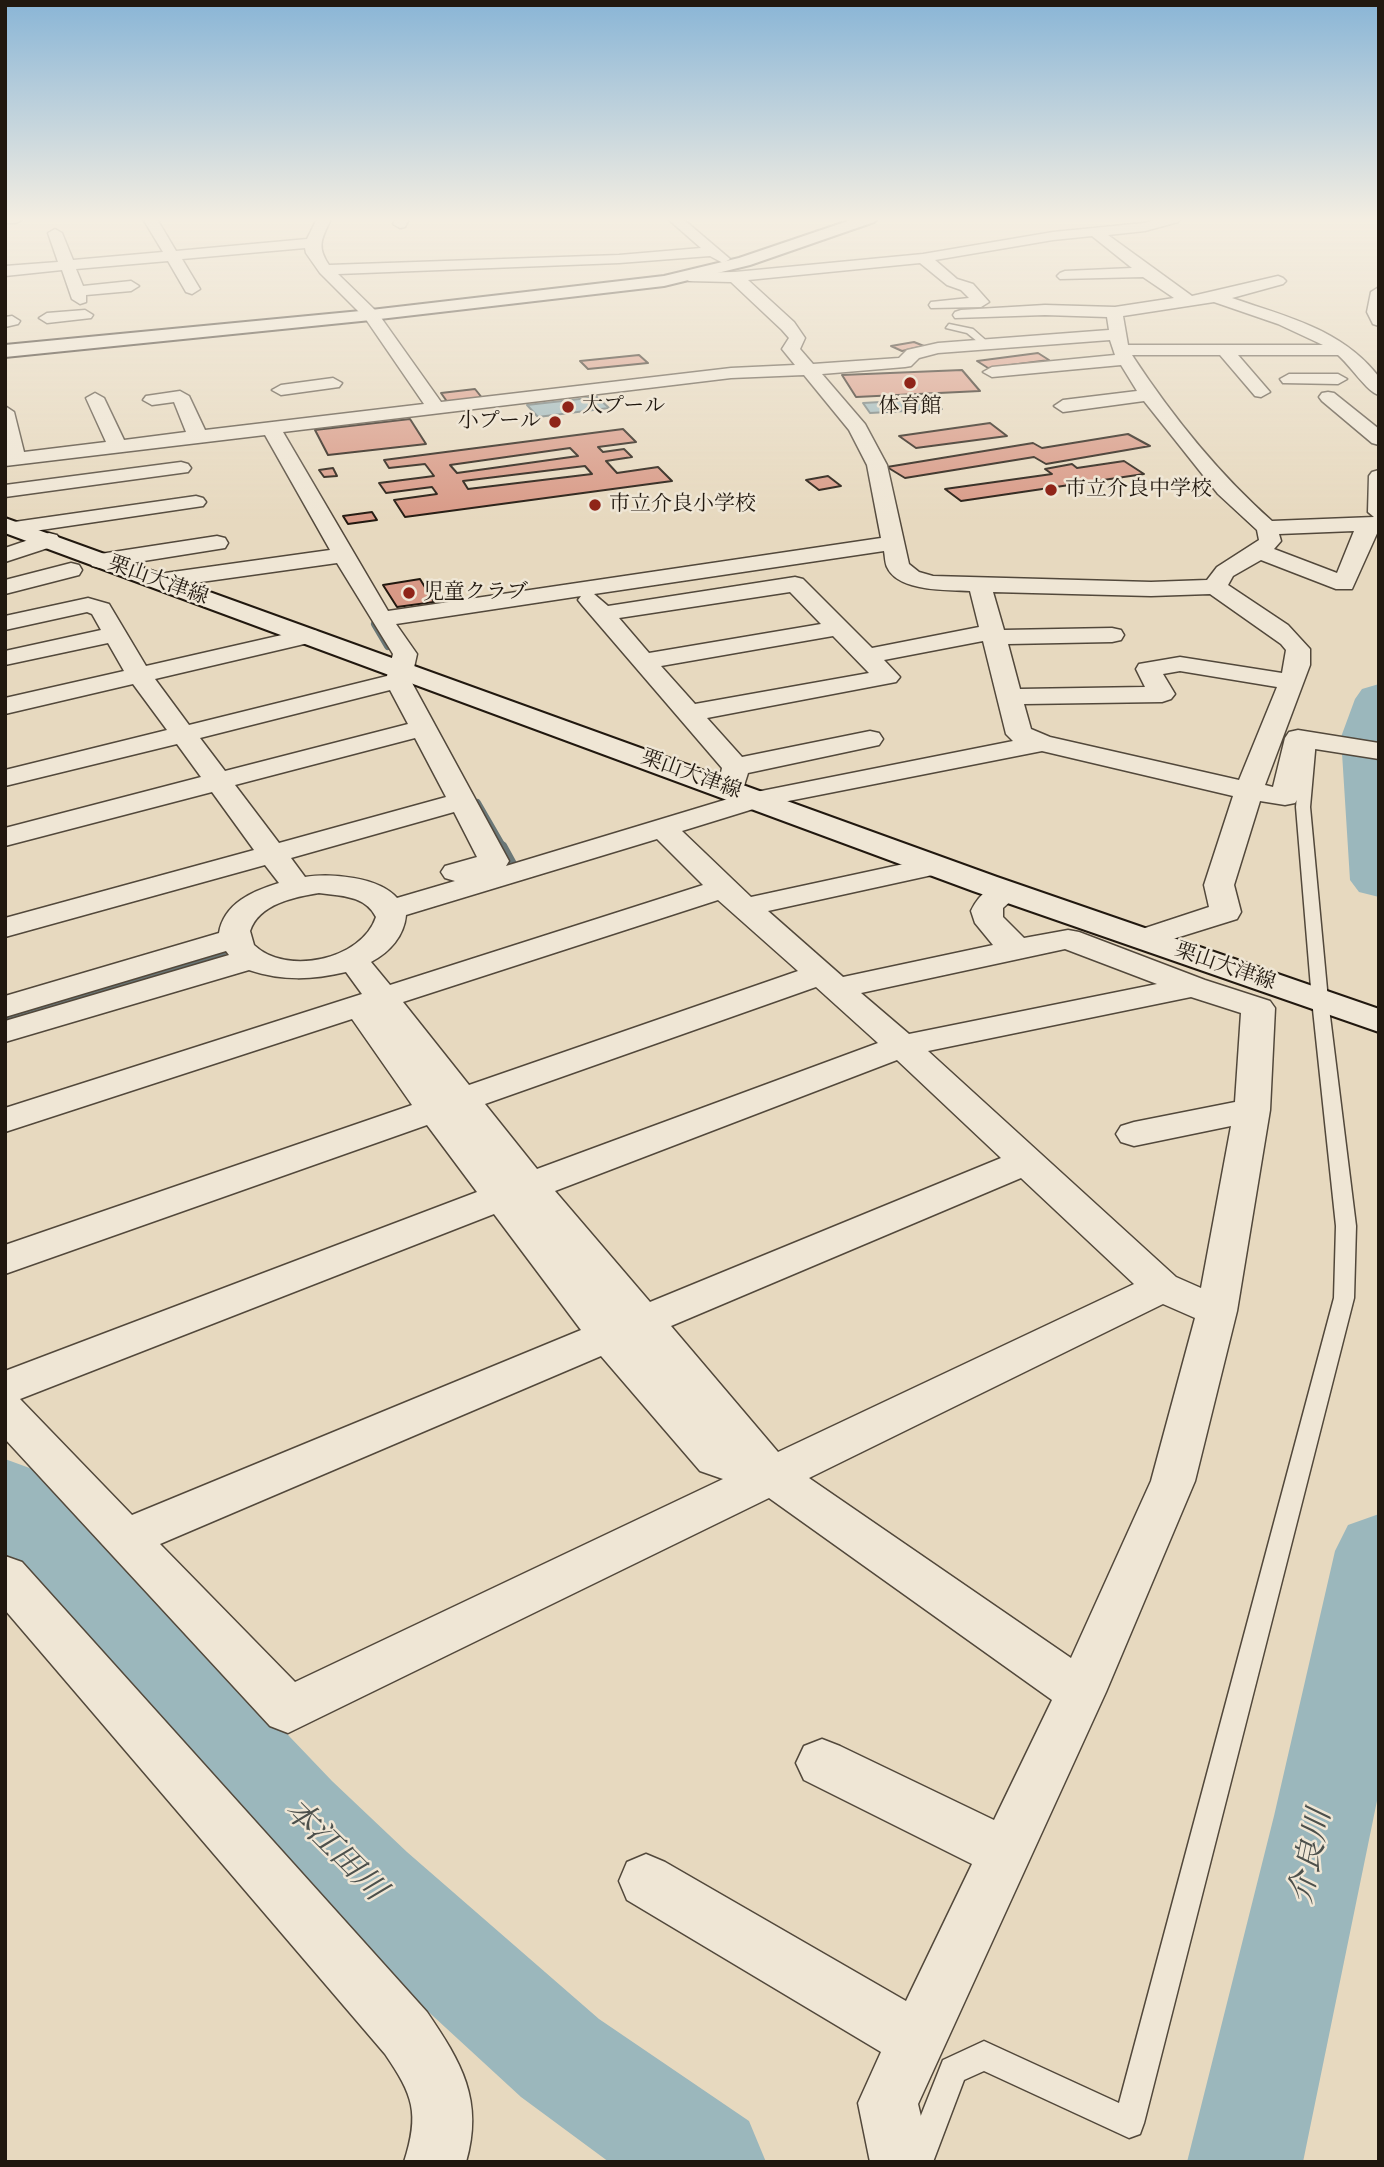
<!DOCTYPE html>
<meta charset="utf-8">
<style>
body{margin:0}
#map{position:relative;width:1384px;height:2167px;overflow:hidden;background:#e7d9bf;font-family:"IM FELL Great Primer",serif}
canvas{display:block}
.frame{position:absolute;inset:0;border:7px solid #21180f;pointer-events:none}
</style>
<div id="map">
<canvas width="1384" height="2167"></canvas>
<div class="frame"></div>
</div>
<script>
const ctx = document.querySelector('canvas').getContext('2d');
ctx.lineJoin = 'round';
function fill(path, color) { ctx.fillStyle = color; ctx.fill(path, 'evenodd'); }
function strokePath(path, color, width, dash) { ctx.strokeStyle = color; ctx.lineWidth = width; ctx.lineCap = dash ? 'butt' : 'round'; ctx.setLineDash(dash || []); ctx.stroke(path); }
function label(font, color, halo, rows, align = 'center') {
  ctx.font = font + ' "IM FELL Great Primer","Noto Serif JP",serif'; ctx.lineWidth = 5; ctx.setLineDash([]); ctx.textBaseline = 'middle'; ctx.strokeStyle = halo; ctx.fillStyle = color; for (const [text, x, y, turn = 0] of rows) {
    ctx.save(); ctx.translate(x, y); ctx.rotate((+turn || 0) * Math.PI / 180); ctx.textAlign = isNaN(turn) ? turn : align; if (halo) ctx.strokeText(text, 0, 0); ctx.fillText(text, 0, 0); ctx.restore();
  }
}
const water = new Path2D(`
 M 597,397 L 609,408 L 538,417 L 527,405 Z
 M 933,399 L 942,409 L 870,413 L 863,403 Z`);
const streamFar1 = new Path2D(`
 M 375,624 L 388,646
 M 477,803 L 503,848`);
const stream = new Path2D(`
 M 502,846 L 513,866 L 504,868
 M 5,1019 L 221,953`);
const river = new Path2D(`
 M 1379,684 L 1379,897 L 1359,892 L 1350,880 L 1341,737 L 1355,699 L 1362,689 Z
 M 5,1459 L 35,1470 L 332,1781 L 407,1852 L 599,2019 L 749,2121 L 766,2162 L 609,2162 L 521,2097 L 333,1924 L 260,1849 L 5,1555 Z
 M 1379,1514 L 1379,1791 L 1303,2162 L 1187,2162 L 1274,1816 L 1335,1551 L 1348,1525 Z`);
const building = new Path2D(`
 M 914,342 L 924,346 L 902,351 L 891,346 Z
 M 1038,353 L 1049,360 L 988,368 L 977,361 Z
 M 639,355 L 648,363 L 588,369 L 580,361 Z
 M 962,370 L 980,391 L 856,397 L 842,375 Z
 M 475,389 L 483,399 L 448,403 L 441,393 Z
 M 410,419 L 426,444 L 328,455 L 315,430 Z
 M 990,423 L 1007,436 L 916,448 L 899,436 Z
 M 623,429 L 636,442 L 598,447 L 603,452 L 624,449 L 632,457 L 606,461 L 617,473 L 658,467 L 672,481 L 405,517 L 394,500 L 437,494 L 432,487 L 386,493 L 379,483 L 434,476 L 425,464 L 389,468 L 384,460 ZM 570,448 L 578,456 L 457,473 L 450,465 ZM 585,466 L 592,474 L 468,489 L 463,481 Z
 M 1128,434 L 1150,446 L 1046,464 L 1034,457 L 905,478 L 887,467 L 1033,443 L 1042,448 Z
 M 1124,461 L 1144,474 L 961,501 L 945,489 L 1052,474 L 1045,469 L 1072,464 L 1077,468 Z
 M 333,468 L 337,476 L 324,477 L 319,470 Z
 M 828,476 L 841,486 L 819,490 L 806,480 Z
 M 372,512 L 377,520 L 348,524 L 343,516 Z
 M 420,579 L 434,602 L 397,607 L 383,585 Z`);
const lane = new Path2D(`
 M 949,324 L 973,329 L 990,344 L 983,346 L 967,333 L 946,328 Z
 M 1309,736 L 1316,740 L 1310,807 L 1328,1000 L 1356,1226 L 1354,1298 L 1144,2123 L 1140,2134 L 1129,2138 L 984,2071 L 964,2080 L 933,2162 L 905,2162 L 904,2158 L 943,2060 L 984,2041 L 1119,2103 L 1334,1298 L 1336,1226 L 1312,1000 L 1296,807 L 1302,740 Z`);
const street = new Path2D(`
 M 5,219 L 23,219 L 16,223 L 5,223 Z
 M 143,219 L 157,219 L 176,251 L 307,239 L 317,219 L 331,219 C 322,238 316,246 329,265 L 619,255 L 701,248 L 668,219 L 683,219 L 730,259 L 723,263 L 710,256 L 619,263 L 338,274 L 377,312 L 441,402 L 731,368 L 795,365 L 782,349 L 789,338 L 782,330 L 731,282 L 689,281 L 681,276 L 684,273 L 735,272 L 923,254 L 1053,232 L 1144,223 L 1158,219 L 1180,219 L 1178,222 L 1145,231 L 1108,235 L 1192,296 L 1278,276 L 1283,278 L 1286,281 L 1283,284 L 1232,298 C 1287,317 1342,329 1379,377 L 1379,395 C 1368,393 1349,364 1338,355 L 1238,355 L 1270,392 L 1261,397 L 1255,396 L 1220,355 L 1132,355 C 1172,416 1218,473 1272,521 L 1374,517 L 1368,512 L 1369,476 L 1372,472 L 1379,470 L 1379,529 L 1352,589 L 1336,589 L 1261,560 L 1233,576 L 1228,585 L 1288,625 L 1310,649 L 1310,665 L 1265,785 L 1273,787 L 1285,738 L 1289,732 L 1298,730 L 1379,743 L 1379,759 L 1309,748 L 1299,797 L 1295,803 L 1285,805 L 1260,801 L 1234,885 L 1241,912 L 1237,919 L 1144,948 L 1133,946 L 1128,939 L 1133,932 L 1209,907 L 1204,885 L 1233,796 L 1042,751 L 763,806 L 682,831 L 751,897 L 936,857 L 946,860 L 951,866 L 946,872 L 768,911 L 843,977 L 993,945 L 975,923 L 971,911 C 980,892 997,879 1018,885 L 1022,891 L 1003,908 L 1003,917 L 1024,938 L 1068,930 L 1079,932 L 1205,980 L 1270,1001 L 1275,1008 L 1270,1110 L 1237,1311 L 1195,1481 L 1106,1692 L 918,2104 L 932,2162 L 870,2162 L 858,2103 L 881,2052 L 627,1900 L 619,1881 L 627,1862 L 646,1854 L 665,1862 L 906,2001 L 972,1864 L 804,1780 L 796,1763 L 804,1746 L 822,1739 L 840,1746 L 994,1820 L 1052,1700 L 769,1498 L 288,1733 L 270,1726 L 5,1439 L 5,1371 L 477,1192 L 427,1125 L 5,1274 L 5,1245 L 412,1105 L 352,1019 L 5,1132 L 5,1108 L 362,994 L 346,972 C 312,980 282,981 249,970 L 5,1042 L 5,1021 L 229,955 L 226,951 L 5,1017 L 5,996 L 219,933 C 224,903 253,891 279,883 L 265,865 L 5,937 L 5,918 L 254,850 L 212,792 L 5,846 L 5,828 L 201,777 L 177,744 L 5,786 L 5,770 L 167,730 L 133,684 L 5,714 L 5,698 L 124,671 L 108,643 L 5,665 L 5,651 L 101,630 L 92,614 L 87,612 L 5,630 L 5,616 L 88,598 L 109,604 L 146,666 L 308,629 L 317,631 L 320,636 L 317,641 L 155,679 L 189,725 L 387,676 L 393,654 L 337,563 L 158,588 L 150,586 L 147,581 L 150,576 L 158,574 L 330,550 L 265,435 L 5,466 L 5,406 L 14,412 L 24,452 L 106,442 L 86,398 L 95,393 L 104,398 L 124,440 L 186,432 L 174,402 L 152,405 L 143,400 L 146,396 L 180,391 L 189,396 L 205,430 L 424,404 L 365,318 L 320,273 L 306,253 L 305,248 L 182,259 L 200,289 L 192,294 L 186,292 L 168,261 L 76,269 L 83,286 L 131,281 L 139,286 L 131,291 L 86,295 L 86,302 L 80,304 L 72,299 L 62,270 L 5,276 L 5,266 L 58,262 L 48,233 L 55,229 L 62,233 L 73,260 L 163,252 ZM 1092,236 L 1132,268 L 1065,271 L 1060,273 L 1057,276 L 1060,279 L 1143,277 L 1174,298 L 1115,307 L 1045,305 L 961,310 L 955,312 L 953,315 L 955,318 L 1045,315 L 1107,317 L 1109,330 L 938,343 L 907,350 L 899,358 L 813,364 L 800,349 L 805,338 L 794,322 L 748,280 L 920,263 L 947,285 L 961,290 L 969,298 L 931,302 L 929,305 L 931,308 L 981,307 L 989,302 L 973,284 L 957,279 L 935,260 L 1053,240 ZM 1214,302 L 1278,324 L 1323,345 L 1128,345 L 1123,316 ZM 1110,340 L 1115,355 L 992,367 L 983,372 L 992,377 L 1121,365 L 1137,391 L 1063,400 L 1054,406 L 1063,412 L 1144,401 L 1218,494 L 1257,530 L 1259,540 L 1217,567 L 1207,580 L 1151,582 L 933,576 L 919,572 L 909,564 L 887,465 L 865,424 L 822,374 L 905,367 L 911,366 L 919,358 L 938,353 ZM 804,375 L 849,430 L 867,465 L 881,538 L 388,611 L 283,432 L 731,378 ZM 1354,531 L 1337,573 L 1274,549 L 1281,541 L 1279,534 ZM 884,551 C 885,556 885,563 887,567 C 898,592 948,590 970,591 L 979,627 L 872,648 L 803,579 L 795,577 L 608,606 L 594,594 ZM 790,592 L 821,624 L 649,653 L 619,618 ZM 993,592 L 1151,596 L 1210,594 L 1281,644 L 1286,650 L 1282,673 L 1180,657 L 1139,664 L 1136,669 L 1145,687 L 1020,689 L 1008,644 L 1112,642 L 1121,640 L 1124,635 L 1121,630 L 1112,628 L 1004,630 ZM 581,596 L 578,600 L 582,605 L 722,768 L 717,790 L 721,796 L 731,798 L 506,866 L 509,861 L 411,681 L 417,654 L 396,624 ZM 833,636 L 869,673 L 695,704 L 661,666 ZM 983,641 L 1006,734 L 1013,741 L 741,795 L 748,773 L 879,745 L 883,739 L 879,733 L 870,731 L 742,757 L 707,718 L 896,682 L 900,677 L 884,660 ZM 1180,671 L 1277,687 L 1239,780 L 1050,737 L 1031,729 L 1024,704 L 1162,702 L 1171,699 L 1175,694 L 1163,674 ZM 390,690 L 408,724 L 225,771 L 200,738 ZM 415,738 L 446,797 L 279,843 L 235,785 ZM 454,812 L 477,857 L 445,866 L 441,872 L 445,878 L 455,881 L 397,898 C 379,877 331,873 305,877 L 291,858 ZM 657,839 L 703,885 L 390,985 L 371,962 C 390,952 404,936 406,915 ZM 319,893 C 340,896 365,895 376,917 C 362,960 286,976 254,945 L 250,931 C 259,904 294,897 319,893 ZM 718,900 L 798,971 L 469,1085 L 403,1002 ZM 1065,949 L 1157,984 L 909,1034 L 861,993 ZM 816,987 L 878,1043 L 537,1169 L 485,1104 ZM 1191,997 L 1241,1013 L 1235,1102 L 1134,1122 L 1121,1126 L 1116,1134 L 1121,1142 L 1134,1146 L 1231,1126 L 1201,1288 L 1176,1277 L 928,1051 ZM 897,1060 L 1001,1158 L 650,1302 L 555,1191 ZM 1021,1178 L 1134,1284 L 778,1452 L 671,1326 ZM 494,1214 L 581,1330 L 132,1515 L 20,1399 ZM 1163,1304 L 1195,1318 L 1151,1481 L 1071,1658 L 809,1478 ZM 601,1356 L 700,1471 L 723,1479 L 295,1682 L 160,1544 Z
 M 395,219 L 409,219 L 405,227 L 400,228 L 393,224 Z
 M 1379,287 L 1379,326 L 1373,324 L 1367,312 L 1371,292 Z
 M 85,310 L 93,315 L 91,318 L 47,323 L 39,318 L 47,313 Z
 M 12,316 L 20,321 L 18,324 L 5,327 L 5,317 Z
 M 1289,374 L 1338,374 L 1347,379 L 1338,384 L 1283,383 L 1280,379 Z
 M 333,378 L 342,383 L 339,387 L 281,395 L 272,390 L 281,385 Z
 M 1328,392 L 1334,393 L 1379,429 L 1379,445 L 1372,443 L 1322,401 L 1319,397 L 1322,393 Z
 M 181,462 L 188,464 L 191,468 L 188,472 L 5,497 L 5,485 Z
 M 196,496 L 203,498 L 206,502 L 203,506 L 14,534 L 5,531 L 6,523 L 14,522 Z
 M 49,533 L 57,535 L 60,540 L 57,545 L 5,562 L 5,548 Z
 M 217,536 L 225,538 L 228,543 L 225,548 L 100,568 L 92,566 L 89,561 L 92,556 L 100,554 Z
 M 71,563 L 79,565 L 82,570 L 79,575 L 5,594 L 5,580 Z
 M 5,1556 L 22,1562 L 427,2012 C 461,2062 484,2100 466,2162 L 404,2162 C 420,2113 413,2095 385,2054 L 5,1610 Z`);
const secondary = new Path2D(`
 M 854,219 L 877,219 L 874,222 L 750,265 L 664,286 L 371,320 L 5,357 L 5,345 L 371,310 L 664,276 L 739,258 Z
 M 5,518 L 997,877 L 1379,1009 L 1379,1032 L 973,891 L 5,533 Z`);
const markers = [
 [910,383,7,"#8f2418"],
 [568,407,7,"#8f2418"],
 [555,422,7,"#8f2418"],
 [1051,490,7,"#8f2418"],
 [595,505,7,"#8f2418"],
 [409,593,7,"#8f2418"]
];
const farPoinames = [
 ["大プール",582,407],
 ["体育館",910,407,"center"],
 ["小プール",541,422,"right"],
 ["市立介良中学校",1065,490],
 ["市立介良小学校",609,505],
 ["児童クラブ",423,593]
];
const farStreetnames = [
 ["栗山大津線",158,581,20],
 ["栗山大津線",691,775,20],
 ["栗山大津線",1225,967,19]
];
const nearWaternames = [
 ["本江田川",334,1851,45],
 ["介良川",1312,1857,-78]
];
fill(water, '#9bb7bc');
strokePath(water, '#6a7777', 2);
strokePath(streamFar1, '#6a7777', 8);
strokePath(stream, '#6a7777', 10);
fill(river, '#9bb7bc');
fill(building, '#d89986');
strokePath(building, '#21180f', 2);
strokePath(lane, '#52483b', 3);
strokePath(street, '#52483b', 3);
strokePath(secondary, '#21180f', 4);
fill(lane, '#efe6d5');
fill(street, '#efe6d5');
fill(secondary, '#efe6d5');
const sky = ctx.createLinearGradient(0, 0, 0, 522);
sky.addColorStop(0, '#89b5d6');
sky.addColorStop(0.42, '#f4eee2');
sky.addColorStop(1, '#f4eee200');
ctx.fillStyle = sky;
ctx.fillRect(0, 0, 1384, 522);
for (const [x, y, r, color] of markers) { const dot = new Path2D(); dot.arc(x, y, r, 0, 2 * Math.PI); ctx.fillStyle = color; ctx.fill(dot); strokePath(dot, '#efe6d5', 2.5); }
label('21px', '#21180f', '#efe6d5', farPoinames, 'left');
label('21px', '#21180f', '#efe6d5', farStreetnames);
label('italic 32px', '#4c504c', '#efe6d5', nearWaternames);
</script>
